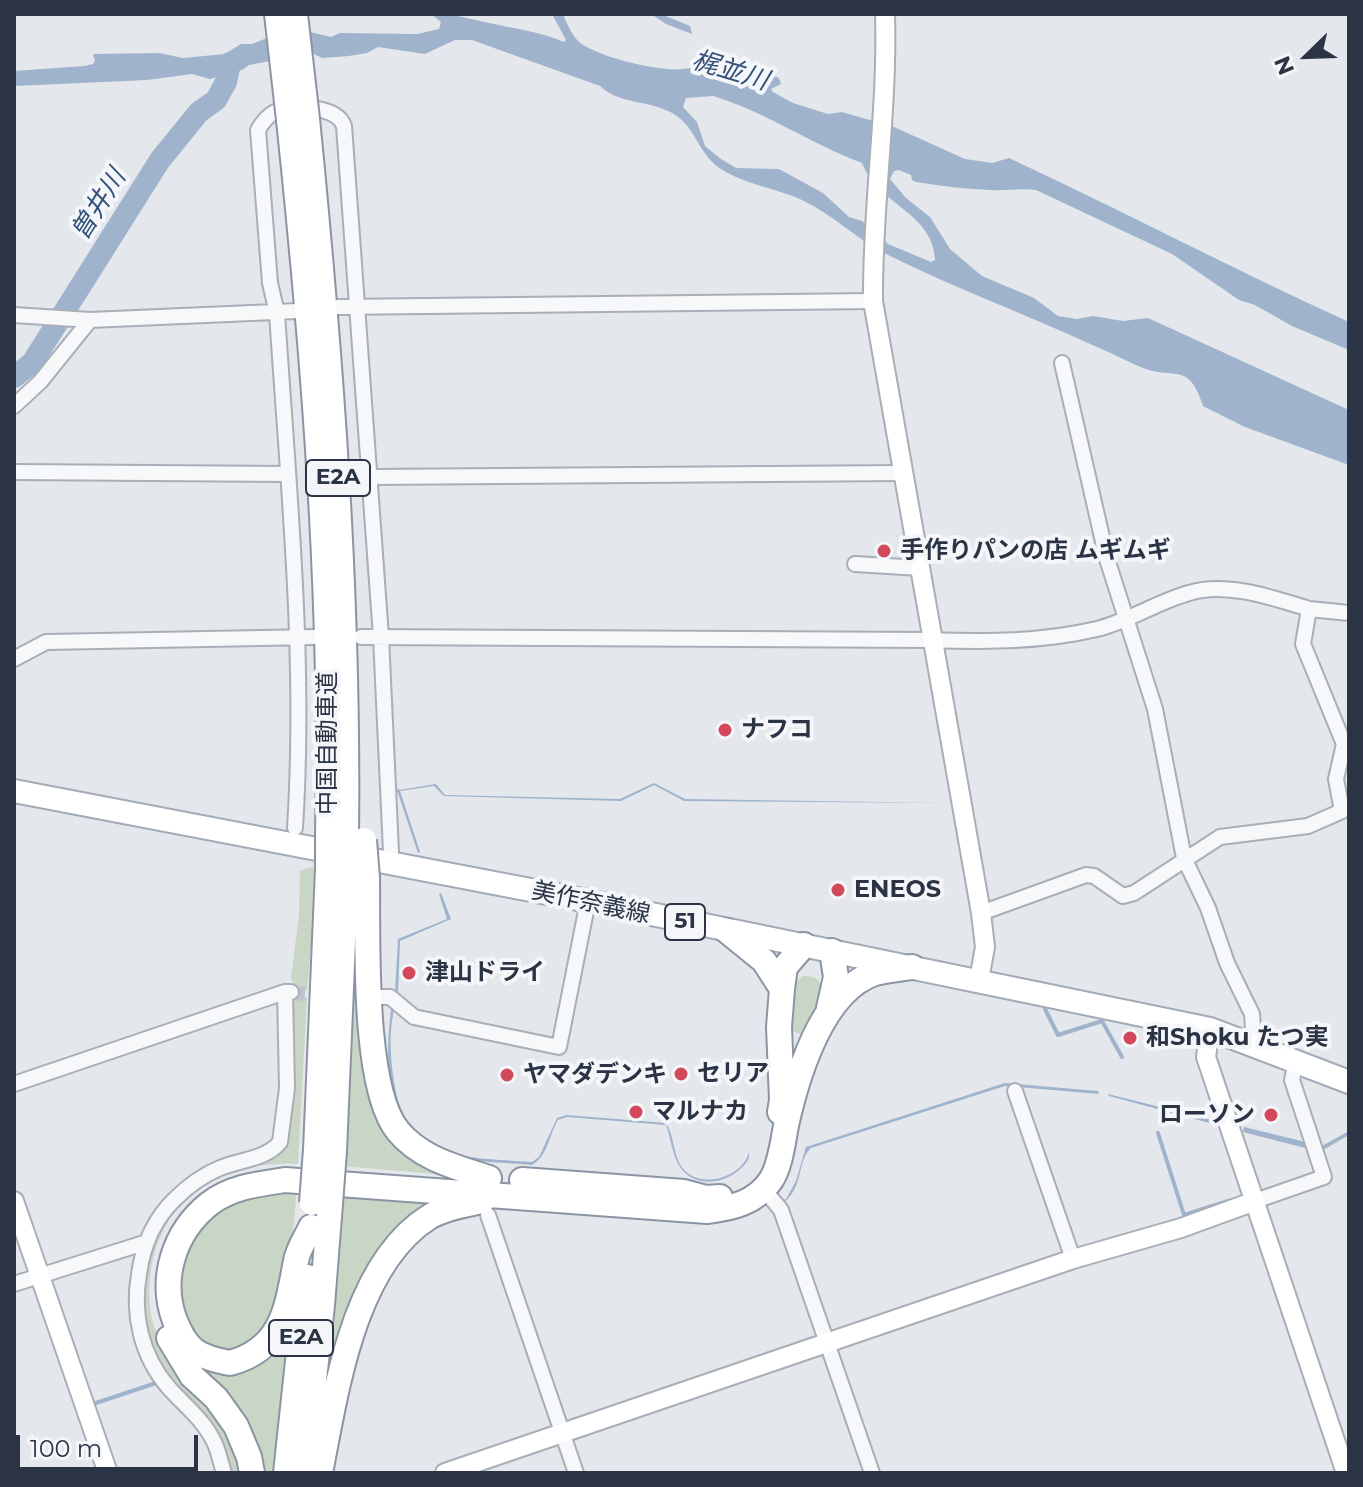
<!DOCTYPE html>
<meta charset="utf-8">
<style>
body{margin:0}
#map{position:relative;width:1363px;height:1487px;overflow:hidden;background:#e4e7ec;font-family:Montserrat,sans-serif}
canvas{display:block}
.frame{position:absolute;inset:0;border:16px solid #2b3445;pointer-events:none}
.north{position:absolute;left:1267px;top:16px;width:80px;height:80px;-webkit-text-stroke:6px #f4f6f9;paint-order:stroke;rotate:247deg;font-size:22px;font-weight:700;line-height:32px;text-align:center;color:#2b3445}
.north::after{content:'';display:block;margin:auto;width:28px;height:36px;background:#2b3445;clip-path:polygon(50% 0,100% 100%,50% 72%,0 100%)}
.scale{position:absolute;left:16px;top:1435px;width:182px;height:36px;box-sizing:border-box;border:4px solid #2b3445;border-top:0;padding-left:10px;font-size:24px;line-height:28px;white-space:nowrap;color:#2b3445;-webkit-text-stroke:6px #f4f6f9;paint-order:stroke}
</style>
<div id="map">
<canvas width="1363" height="1487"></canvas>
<div class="frame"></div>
<div class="north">N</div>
<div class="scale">100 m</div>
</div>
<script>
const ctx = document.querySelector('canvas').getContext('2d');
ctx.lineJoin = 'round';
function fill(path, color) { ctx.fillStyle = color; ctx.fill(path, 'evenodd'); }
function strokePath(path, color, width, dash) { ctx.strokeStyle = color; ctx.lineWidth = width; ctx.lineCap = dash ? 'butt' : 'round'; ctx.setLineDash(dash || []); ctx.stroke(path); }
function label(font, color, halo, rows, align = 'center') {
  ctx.font = font + ' Montserrat,"Noto Sans JP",sans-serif'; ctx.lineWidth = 8; ctx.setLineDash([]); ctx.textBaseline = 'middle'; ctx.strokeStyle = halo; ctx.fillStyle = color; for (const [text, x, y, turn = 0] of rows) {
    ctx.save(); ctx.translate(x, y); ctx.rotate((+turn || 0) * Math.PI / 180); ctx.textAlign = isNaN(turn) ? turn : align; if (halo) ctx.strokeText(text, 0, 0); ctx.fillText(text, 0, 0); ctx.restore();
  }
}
const green = new Path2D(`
 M 312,867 L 318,868 L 307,991 L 295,988 L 291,978 L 299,915 L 300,871 Z
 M 355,898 L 376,1103 L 458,1176 L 343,1166 Z
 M 803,976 C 839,975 814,1018 807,1036 L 788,1030 L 792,985 Z
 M 307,997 L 298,1164 C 226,1160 163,1193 151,1270 C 148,1291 148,1316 158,1336 C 175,1365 206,1387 223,1417 C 233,1434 239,1455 247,1473 L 227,1473 L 172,1386 L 142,1331 L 141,1270 L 163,1217 L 215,1174 L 277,1152 L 291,999 Z
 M 297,1186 L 290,1265 L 276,1316 L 242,1353 L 203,1350 L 174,1306 L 177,1259 L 218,1204 Z
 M 342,1188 L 466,1197 L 402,1232 L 323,1425 L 324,1377 Z
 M 291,1310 L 275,1473 L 258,1473 L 184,1352 L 221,1369 Z`);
const water = new Path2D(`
 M 431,14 C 457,14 465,18 489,23 C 516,29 538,31 564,42 L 566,40 L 552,14 L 563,14 C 567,24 571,33 578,41 C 596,57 660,72 683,69 C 696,68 705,64 719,65 C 740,65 760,70 779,78 L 781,84 L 771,89 L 773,92 L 793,103 L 828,114 L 842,112 L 894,127 L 965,159 L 992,163 L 1009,158 C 1123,211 1235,270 1349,322 L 1349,350 L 1292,326 L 1255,305 L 1239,300 L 1172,254 L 1036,190 C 1020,188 1007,191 991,190 C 966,189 941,186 916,182 L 912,180 L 911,175 L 899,170 L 894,171 L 890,179 L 906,198 L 930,217 L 950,249 L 982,276 L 1034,298 L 1058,316 L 1077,319 L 1093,316 L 1123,321 L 1148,318 L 1349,410 L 1349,465 L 1245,427 L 1203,406 C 1189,361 1175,380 1143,368 C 1128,362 1114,354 1099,348 C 1030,316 957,289 888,255 C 858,240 833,215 802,200 C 774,187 744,185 718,167 C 699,153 696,130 677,116 C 653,99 621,106 600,86 L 472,40 L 455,40 L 425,54 L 378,47 L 367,53 L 349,56 L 322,58 L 312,53 L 249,65 L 242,70 L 210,79 L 192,74 L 147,80 L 14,86 L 14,71 L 84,66 L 93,64 L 95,61 L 93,54 L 159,53 L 183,58 L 225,54 L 241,44 L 252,44 L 267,38 L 310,32 L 331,37 L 340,33 L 417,34 L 439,29 L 441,22 ZM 713,96 C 766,112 811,144 862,163 C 879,206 933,212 935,260 L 931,262 L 888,244 L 862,221 L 849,217 L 823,193 L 779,169 L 736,168 L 721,159 L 705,146 L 697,122 L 683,107 L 686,98 Z
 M 651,14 L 661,14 L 690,26 L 692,34 L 666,24 Z
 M 391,782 L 399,790 L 436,784 L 445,795 L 620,799 L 654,783 L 685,799 L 947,803 L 684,801 L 654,785 L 621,801 L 444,796 L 434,786 L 400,791 L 420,852 L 418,853 L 398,793 Z
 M 441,893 L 451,919 L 400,941 L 398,994 L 395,993 L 398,939 L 447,919 L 439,894 Z
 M 392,1005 L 395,1006 C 389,1028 390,1053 393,1075 C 403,1161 462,1157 532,1162 L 539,1157 L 557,1118 L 567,1115 L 666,1123 C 674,1135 673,1153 681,1166 C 699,1192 743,1177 749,1152 L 749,1158 C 737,1181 698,1193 680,1167 C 672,1155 671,1138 666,1125 L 567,1117 L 558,1120 C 549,1135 548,1156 532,1165 C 502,1162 469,1163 440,1153 C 384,1132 384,1054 392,1005 Z
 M 1005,1083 L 1098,1091 L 1099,1094 L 1005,1086 L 811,1148 C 796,1162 805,1187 782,1204 L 777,1198 L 779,1196 L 783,1200 L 786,1199 L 796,1181 L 806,1147 Z
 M 1108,1094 L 1216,1121 L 1217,1125 L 1109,1096 Z
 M 1244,1127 L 1322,1146 L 1349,1131 L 1349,1135 L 1323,1150 L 1309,1149 L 1243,1132 Z`);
const stream = new Path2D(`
 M 1045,1009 L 1058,1035 L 1102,1021 L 1122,1057
 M 1158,1133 L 1184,1215 L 1228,1201
 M 93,1404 L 156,1383`);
const river = new Path2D(`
 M 14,377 L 32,363 L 160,160 L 199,112 L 216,100 L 226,82 L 230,63`);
const streetTunnel = new Path2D(`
 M 291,993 L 375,997`);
const street = new Path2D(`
 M 337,307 L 873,301
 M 14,315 L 90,320 L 298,311
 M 1062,363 L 1107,559 L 1155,709 L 1184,858 L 1208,908 L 1227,963 L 1252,1014 L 1254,1044
 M 14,406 L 40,382 L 90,320
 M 14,472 L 288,474
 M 370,477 L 903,473
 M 855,564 L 920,568
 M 1309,609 L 1349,613
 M 361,637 L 931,640 C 988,642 1041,642 1097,629 C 1129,621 1157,602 1189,593 C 1226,581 1274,598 1309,609 L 1303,644 L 1344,744 L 1336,779 L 1342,811 L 1308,826 L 1220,837 L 1134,893 L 1123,896 L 1094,876 L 1086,875 L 981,913
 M 14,659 L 46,642 L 314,637
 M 295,828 C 306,656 288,484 277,313 L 270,283 L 258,130 C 262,123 267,116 275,112 C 294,104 337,106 344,126 L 381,637 L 391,852
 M 376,997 L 390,997 L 414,1017 L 559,1047 L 588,901
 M 14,1084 L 285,992 L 291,992
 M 1015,1091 L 1073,1259
 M 772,1199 L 781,1210 L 872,1473
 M 1255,1201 L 1324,1177 L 1292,1080 L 1296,1061
 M 488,1215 L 576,1473
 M 14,1284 L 144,1243
 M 224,1473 C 221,1464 219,1453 215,1444 C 205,1421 185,1406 169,1388 C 141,1356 132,1314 139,1274 C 143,1245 153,1220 175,1199 C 187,1187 203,1175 220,1168 C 239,1160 267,1159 280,1142 L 287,1088 L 285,992`);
const secondary = new Path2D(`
 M 885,14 C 888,110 872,205 873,301 L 981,913 L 985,947 L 979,980
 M 1210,1029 L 1206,1057 L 1346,1473
 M 14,1201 L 108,1473
 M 445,1473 L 1073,1259 L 1181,1228 L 1255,1201`);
const primary = new Path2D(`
 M 14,791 L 588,901 L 1210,1029 L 1349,1082`);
const highway = new Path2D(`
 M 307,119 C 331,359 349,597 346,838
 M 289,120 C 314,357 333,596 328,834
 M 367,878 C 368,936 362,1088 398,1131 C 421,1159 456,1167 489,1178
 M 727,931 L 764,961 L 782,989
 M 829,1008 L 836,977 L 832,951
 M 780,1112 L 782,1100 L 779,1027 L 782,989 L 785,967 L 804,945
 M 316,1150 L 328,869
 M 334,1151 L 346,871
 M 522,1180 L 684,1192 L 706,1198 L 720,1197
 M 311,1227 C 306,1238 298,1249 296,1261 C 287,1307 283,1349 230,1363 C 219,1361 205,1358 195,1351 C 185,1344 180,1332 175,1321 C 159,1279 174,1232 209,1204 C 231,1187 258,1184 285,1180 L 707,1211 C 732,1208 756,1203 771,1180 C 781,1165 783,1139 787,1121 C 798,1073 823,990 875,973 C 887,970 900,969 912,967
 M 169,1338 L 192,1376 L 216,1398 L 236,1426 L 249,1457 L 252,1473
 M 286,1473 L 307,1277
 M 304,1473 L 322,1305 L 330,1204
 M 320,1473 C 336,1392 353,1265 429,1217 C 444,1208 464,1205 482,1201`);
const highwayBridge = new Path2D(`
 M 277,14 L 289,120
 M 295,14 L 307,119
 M 328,834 L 328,869
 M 364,840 L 367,878
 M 346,871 L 346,838
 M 312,1203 L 316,1150
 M 330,1204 L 334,1151`);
const markers = [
 [884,551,8,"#d1495b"],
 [725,730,8,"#d1495b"],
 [838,890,8,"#d1495b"],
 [409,973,8,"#d1495b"],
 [1130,1038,8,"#d1495b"],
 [681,1074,8,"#d1495b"],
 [507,1075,8,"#d1495b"],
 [636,1112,8,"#d1495b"],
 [1271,1115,8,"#d1495b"]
];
const shields = [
 [338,478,64],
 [685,922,40],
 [301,1338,64]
];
const shieldNames = [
 ["E2A",338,478],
 ["51",685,922],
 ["E2A",301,1338]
];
const poiNames = [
 ["手作りパンの店 ムギムギ",900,551],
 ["ナフコ",741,730],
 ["ENEOS",854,890],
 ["津山ドライ",425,973],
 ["和Shoku たつ実",1146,1038],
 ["セリア",697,1074],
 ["ヤマダデンキ",523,1075],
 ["マルナカ",652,1112],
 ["ローソン",1255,1115,"right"]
];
const streetNames = [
 ["中国自動車道",328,743,-90],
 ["美作奈義線",591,903,12]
];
const waterNames = [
 ["梶並川",730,71,17],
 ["曽井川",99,205,-58]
];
fill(green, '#c9d6c5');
fill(water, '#9fb4cc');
strokePath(stream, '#9fb4cc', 4);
strokePath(river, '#9fb4cc', 22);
strokePath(streetTunnel, '#bfc3cb', 14, [14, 7]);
strokePath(street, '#a9aeb7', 18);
strokePath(secondary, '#a9aeb7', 22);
strokePath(primary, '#a3abb8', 26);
strokePath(highway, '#8b94a3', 28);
strokePath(street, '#f7f8fa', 14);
strokePath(secondary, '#fff', 18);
strokePath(primary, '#fff', 22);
strokePath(highway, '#fff', 24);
strokePath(highwayBridge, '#8b94a3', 28, []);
strokePath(highwayBridge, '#fff', 24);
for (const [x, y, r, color] of markers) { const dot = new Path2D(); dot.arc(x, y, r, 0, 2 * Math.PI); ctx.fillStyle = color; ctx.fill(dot); strokePath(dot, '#f4f6f9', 3); }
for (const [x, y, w] of shields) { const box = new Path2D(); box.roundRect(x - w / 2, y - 18, w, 36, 6); ctx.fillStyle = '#f4f6f9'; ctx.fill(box); strokePath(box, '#2b3445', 2); }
label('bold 22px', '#2b3445', null, shieldNames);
label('bold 24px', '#2b3445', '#f4f6f9', poiNames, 'left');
label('24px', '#2b3445', '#f4f6f9', streetNames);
label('italic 26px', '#34527a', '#f4f6f9', waterNames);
</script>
